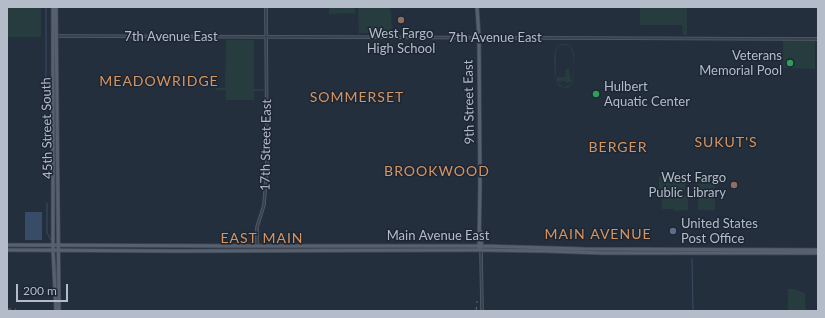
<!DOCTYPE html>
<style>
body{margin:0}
#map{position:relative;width:825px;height:318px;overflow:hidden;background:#242f3e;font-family:Lato,sans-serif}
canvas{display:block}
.frame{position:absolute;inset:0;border:8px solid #b4bcc9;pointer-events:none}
.scale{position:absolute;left:16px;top:284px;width:52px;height:18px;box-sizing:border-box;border:2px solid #b4bcc9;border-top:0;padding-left:5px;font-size:12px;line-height:14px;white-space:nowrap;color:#b4bcc9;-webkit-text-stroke:3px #1d2633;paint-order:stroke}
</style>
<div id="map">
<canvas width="825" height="318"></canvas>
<div class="frame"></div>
<div class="scale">200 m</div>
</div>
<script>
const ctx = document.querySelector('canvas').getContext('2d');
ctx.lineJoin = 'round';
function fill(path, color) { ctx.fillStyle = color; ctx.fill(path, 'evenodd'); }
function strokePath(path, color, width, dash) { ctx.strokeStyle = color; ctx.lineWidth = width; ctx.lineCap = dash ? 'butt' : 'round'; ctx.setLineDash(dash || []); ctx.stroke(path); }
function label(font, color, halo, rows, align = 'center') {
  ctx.font = font + ' Lato,sans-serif'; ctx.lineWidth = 3; ctx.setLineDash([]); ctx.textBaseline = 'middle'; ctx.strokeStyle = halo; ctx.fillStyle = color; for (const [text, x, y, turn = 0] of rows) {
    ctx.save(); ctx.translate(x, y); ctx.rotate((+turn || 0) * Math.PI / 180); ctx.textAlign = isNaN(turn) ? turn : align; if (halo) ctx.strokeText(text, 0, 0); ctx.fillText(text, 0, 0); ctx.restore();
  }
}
const green = new Path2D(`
 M 7,7 L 41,7 L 41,37 L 7,37 Z
 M 329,7 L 355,7 L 355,13 L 329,14 Z
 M 358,7 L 390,7 L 390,11 L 391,11 L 392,34 L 362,33 L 359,34 Z
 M 640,7 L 687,7 L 687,36 L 683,35 L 682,25 L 640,25 Z
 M 226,40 L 254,40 L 254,89 L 264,89 L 264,91 L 254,91 L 254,100 L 226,100 L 226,90 L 216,90 L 216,88 L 225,88 Z
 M 783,41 L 815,41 L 815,69 L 783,68 Z
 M 561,44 C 566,43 570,44 572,48 C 575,52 574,59 574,64 C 574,74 576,94 559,86 C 554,81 553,59 555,51 C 556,48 558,46 561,44 ZM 563,45 L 569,46 C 575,52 575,78 570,85 L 564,87 L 559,84 L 557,82 L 565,81 L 567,83 L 571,82 L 569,69 L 566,69 L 565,77 L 557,77 L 557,81 L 556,79 L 556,51 L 558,47 Z
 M 661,176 L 674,176 L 675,180 L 685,180 L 685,191 L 661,192 L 659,190 L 659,177 Z
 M 715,183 L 715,210 L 698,210 L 698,184 Z
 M 662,195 L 686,195 L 686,197 L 688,197 L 688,210 L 674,211 L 674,209 L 662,209 Z
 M 788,289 L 794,289 L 805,293 L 806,311 L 788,311 Z`);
const water = new Path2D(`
 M 25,212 L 42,212 L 42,240 L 25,240 Z`);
const stream = new Path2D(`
 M 46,7 L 46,80
 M 46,92 L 46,111
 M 47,203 L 47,233 L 51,240
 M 692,259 L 693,311`);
const minor = new Path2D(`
 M 53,36 L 818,39
 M 257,250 L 257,227 L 264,205 L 267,165 L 266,7
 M 481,250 L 482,311`);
const major = new Path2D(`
 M 53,7 L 53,249 L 56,311
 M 56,7 L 59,311
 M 477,7 L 479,38 L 480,185 L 479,247
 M 480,231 L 482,235 L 481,247
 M 7,245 L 256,246 L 482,246 L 584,249 L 818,250
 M 7,250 L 177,251 L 481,250 L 545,251 L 603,253 L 818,253`);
const rail = new Path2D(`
 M 7,309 L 16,309
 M 476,311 L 477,301`);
const markers = [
 [401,20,4,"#8d6e63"],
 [790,63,4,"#2e9e5b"],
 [596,94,4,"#2e9e5b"],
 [734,185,4,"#8d6e63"],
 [673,231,4,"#5c6f8a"]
];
const poiNames = [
 ["West Fargo",401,34,"center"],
 ["High School",401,49,"center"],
 ["Veterans",782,56],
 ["Memorial Pool",782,71],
 ["Hulbert",604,87,"left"],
 ["Aquatic Center",604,102,"left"],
 ["West Fargo",726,178],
 ["Public Library",726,193],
 ["United States",681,224,"left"],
 ["Post Office",681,239,"left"]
];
const streetNames = [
 ["7th Avenue East",171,37],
 ["7th Avenue East",495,38],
 ["9th Street East",469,102,-91],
 ["45th Street South",47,128,-91],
 ["17th Street East",266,145,-89],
 ["Main Avenue East",438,236]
];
const neighbourhoodNames = [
 ["MEADOWRIDGE",159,81],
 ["SOMMERSET",357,97],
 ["SUKUT'S",726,142],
 ["BERGER",618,147],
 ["BROOKWOOD",437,171],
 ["MAIN AVENUE",598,234],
 ["EAST MAIN",262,238]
];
fill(green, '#263c3f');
fill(water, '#394c67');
strokePath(stream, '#394c67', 1);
strokePath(minor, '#565f6c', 3.5);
strokePath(major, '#414a57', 4.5);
strokePath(minor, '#38414e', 2);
strokePath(major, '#56606e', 3);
strokePath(rail, '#5a6575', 1, [4, 4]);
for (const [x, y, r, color] of markers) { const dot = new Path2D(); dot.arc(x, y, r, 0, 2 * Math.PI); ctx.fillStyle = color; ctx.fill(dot); strokePath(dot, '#1d2633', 1.5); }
label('13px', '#b4bcc9', '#1d2633', poiNames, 'right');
label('13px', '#b4bcc9', '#1d2633', streetNames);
ctx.letterSpacing = '1px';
label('14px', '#d59563', '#1d2633', neighbourhoodNames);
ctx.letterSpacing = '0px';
</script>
